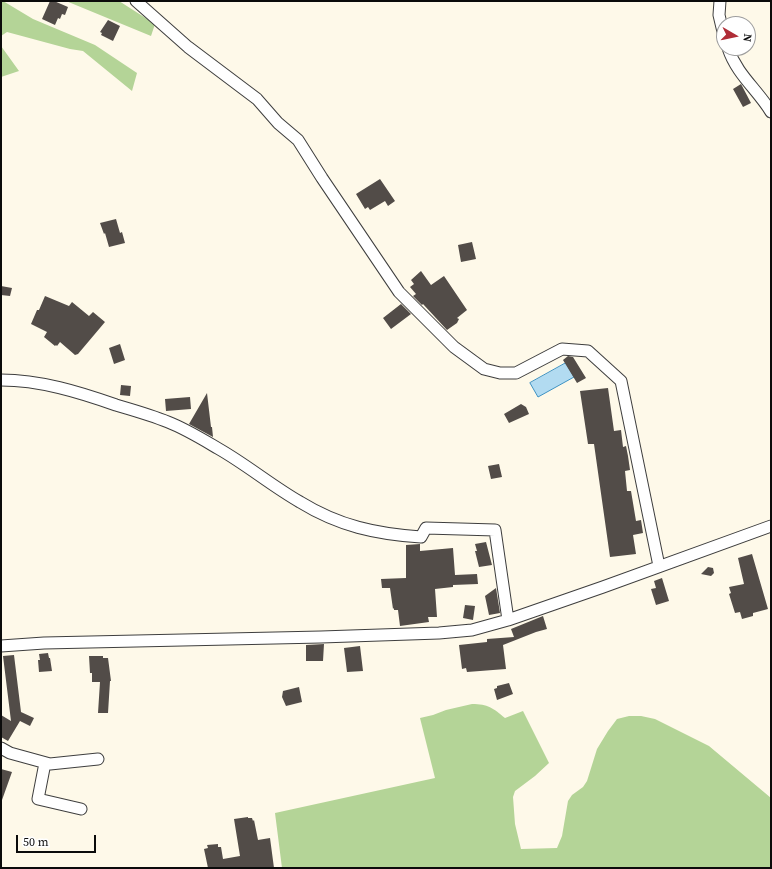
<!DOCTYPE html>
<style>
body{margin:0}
#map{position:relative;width:772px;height:869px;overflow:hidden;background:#fef9e9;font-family:"Source Serif 4",serif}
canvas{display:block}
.frame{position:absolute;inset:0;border:2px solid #0b0b0b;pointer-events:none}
.north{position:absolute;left:716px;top:16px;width:40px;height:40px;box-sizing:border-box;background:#fff;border:1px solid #9d9d9d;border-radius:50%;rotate:99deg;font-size:11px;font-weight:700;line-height:16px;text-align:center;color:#0b0b0b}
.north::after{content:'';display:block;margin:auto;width:14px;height:18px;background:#b02d37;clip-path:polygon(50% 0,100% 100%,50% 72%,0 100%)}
.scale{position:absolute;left:16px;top:835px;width:80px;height:18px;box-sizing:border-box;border:2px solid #0b0b0b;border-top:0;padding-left:5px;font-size:12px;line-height:14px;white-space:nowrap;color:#0b0b0b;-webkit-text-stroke:3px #fff;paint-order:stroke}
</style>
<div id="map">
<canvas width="772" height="869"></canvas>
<div class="frame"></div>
<div class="north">N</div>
<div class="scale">50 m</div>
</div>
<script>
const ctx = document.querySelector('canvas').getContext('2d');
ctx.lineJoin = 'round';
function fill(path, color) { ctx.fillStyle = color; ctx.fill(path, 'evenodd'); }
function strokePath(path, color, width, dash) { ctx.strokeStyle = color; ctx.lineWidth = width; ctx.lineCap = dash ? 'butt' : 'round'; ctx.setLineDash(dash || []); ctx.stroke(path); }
const forest = new Path2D(`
 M 1,1 L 3,1 L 33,19 L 95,45 L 137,73 L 132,91 L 83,51 L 70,49 L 7,32 L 1,36 Z
 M 66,1 L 119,1 L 155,24 L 151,36 Z
 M 1,46 L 19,71 L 1,77 Z
 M 472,704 C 488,704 493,708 505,718 L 523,711 L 549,763 L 535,776 L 515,791 L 513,797 L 515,824 L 521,849 L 557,848 L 562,836 L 568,801 L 572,795 L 583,787 L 587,781 L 597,749 L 608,731 L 617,719 L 629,716 L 641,716 L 655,719 L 709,746 L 771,798 L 771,868 L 282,868 L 275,813 L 435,778 L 420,718 L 433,715 L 446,710 Z`);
const water = new Path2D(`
 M 566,363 L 574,377 L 538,397 L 530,383 Z`);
const building = new Path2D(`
 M 50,1 L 54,1 L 68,7 L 65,15 L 62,14 L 60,19 L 58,18 L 55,25 L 42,19 Z
 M 108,20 L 120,26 L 113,41 L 101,35 L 102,33 L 100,32 Z
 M 741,84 L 751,103 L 743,107 L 733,89 Z
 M 380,179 L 395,201 L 388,206 L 385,201 L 370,210 L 368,207 L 365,209 L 356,194 Z
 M 116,219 L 120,233 L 122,232 L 125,243 L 109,247 L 105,233 L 104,234 L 100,223 Z
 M 472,242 L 476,259 L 461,262 L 458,245 Z
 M 421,271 L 431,285 L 444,276 L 467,310 L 457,318 L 459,319 L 457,323 L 447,330 L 423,304 L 422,305 L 413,296 L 416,294 L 410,287 L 414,284 L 411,280 Z
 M 1,286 L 12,288 L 10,296 L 1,295 Z
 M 45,296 L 69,306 L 72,302 L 89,316 L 93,312 L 105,322 L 78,354 L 75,355 L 60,342 L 57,346 L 56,345 L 55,346 L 44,337 L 47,332 L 31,324 L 37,310 L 39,310 Z
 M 401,304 L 411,314 L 391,329 L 383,318 Z
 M 120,344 L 125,360 L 114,364 L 109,348 Z
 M 568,356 L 573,357 L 586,378 L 577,383 L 563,360 Z
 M 121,385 L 131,386 L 130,396 L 120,395 Z
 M 608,388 L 614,431 L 621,430 L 623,447 L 626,446 L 628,456 L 630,470 L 625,471 L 627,491 L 631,491 L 636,521 L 641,520 L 643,533 L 633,535 L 636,554 L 610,557 L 594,444 L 588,444 L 580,391 Z
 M 207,393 L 211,427 L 212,427 L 213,437 L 189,424 Z
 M 190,397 L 191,409 L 166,411 L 165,399 Z
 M 521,404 L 526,407 L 529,414 L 509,423 L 504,414 Z
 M 499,464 L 502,477 L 491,479 L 488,466 Z
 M 486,542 L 492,565 L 479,567 L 475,551 L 477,551 L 475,544 Z
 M 420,544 L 420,551 L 453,548 L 455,575 L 477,574 L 478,584 L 453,585 L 453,587 L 435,589 L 437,617 L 428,617 L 429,622 L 400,626 L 398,610 L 394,610 L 394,608 L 393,609 L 390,588 L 382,588 L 381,579 L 406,578 L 406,545 Z
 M 752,554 L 768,609 L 753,613 L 753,616 L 742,619 L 740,612 L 735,613 L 729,594 L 731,593 L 729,587 L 744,584 L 738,558 Z
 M 708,567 L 713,568 L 714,573 L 711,576 L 701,574 Z
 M 662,578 L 669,601 L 656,605 L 651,589 L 656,588 L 654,581 Z
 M 496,588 L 500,613 L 489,615 L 485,596 Z
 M 465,605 L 475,606 L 473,620 L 463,618 Z
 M 543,616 L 547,629 L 536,632 L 503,645 L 506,669 L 467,672 L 466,668 L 462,669 L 459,645 L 487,642 L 487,639 L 514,637 L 511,629 Z
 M 324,644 L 323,661 L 306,661 L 306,645 Z
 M 360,646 L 363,671 L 347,672 L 344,648 Z
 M 48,653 L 49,658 L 50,658 L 52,671 L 39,672 L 38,660 L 40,660 L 39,654 Z
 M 14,655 L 21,712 L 34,718 L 30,726 L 20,721 L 8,741 L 1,737 L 1,715 L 11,721 L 3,656 Z
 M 89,656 L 103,656 L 103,658 L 108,658 L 111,681 L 110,681 L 108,713 L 98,713 L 100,682 L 92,682 L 92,673 L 90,673 Z
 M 509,683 L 513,694 L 497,700 L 494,689 L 497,688 L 497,686 Z
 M 299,687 L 302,702 L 286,706 L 282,697 L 283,691 Z
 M 1,769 L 12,772 L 2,800 L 1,799 Z
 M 248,817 L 248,818 L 252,818 L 253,821 L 254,820 L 258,840 L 270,838 L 274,868 L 208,868 L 204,849 L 208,848 L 207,845 L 218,844 L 218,847 L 221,847 L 223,859 L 240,856 L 234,819 Z`);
const minor = new Path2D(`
 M 136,1 L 188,47 L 257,99 L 278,123 L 298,140 L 322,178 L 399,292 L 454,347 L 484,369 L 500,373 L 516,373 L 562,349 L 588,351 L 621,381 L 659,566
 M 720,1 L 719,15 L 724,36
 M 728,48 C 737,75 757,89 771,112
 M 1,380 C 40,380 79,392 116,405 C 133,410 151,415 168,422 C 186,429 202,439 219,449 C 247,465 272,486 300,502 C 339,526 376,534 421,537 L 426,528 L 495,530 L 508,620
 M 1,646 L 44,643 L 321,637 L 439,633 L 472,630 L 508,620 L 603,587 L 771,526
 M 1,748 L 10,753 L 50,764 L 98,759
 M 45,763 L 38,799 L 81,809`);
fill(forest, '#b4d497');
fill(water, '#b2dbf1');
strokePath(water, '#3e92c3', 1);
fill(building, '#524c48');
strokePath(minor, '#3e3e3e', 13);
strokePath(minor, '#fff', 11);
</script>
